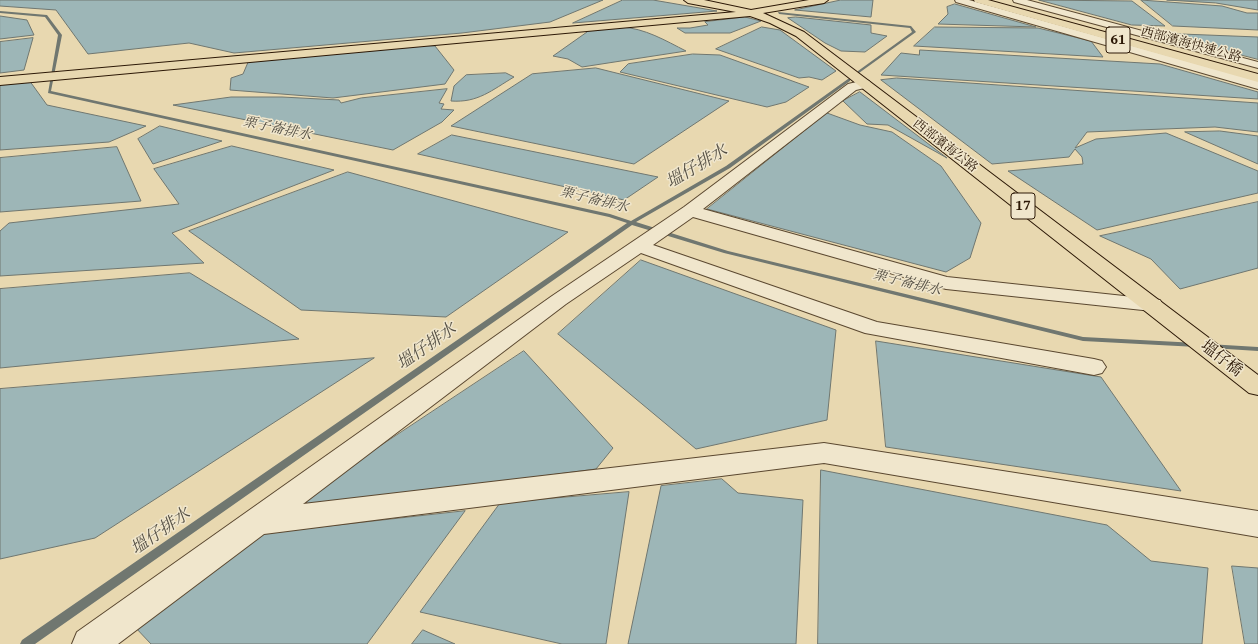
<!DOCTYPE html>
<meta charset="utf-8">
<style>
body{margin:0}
canvas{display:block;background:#e8d8b0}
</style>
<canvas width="1258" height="644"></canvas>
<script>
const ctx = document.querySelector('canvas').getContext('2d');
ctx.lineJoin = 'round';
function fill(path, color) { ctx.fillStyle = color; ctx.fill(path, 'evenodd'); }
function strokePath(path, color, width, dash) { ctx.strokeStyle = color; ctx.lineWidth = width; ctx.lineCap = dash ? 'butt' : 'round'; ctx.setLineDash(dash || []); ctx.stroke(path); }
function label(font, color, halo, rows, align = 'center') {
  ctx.font = font + ' "Gentium Book Plus","Noto Serif TC",serif'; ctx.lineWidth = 3; ctx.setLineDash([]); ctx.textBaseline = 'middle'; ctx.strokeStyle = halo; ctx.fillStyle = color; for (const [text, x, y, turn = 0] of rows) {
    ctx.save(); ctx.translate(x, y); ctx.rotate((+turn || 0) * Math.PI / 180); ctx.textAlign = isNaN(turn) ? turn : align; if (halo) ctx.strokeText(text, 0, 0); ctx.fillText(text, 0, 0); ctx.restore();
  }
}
const water = new Path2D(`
 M 0,0 L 603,0 L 550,22 L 462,33 L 234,53 L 189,43 L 88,54 L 56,10 L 0,6 Z
 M 623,0 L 653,0 L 717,11 L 573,23 Z
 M 841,0 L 873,0 L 871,17 L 795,10 Z
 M 1039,0 L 1132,1 L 1165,26 L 1132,25 Z
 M 1141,0 L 1222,6 L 1247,13 L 1258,13 L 1258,30 L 1173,26 Z
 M 1167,0 L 1258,0 L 1258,10 L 1216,3 Z
 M 955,4 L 1036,27 L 938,24 L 948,14 L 947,7 Z
 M 0,16 L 27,20 L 34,35 L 0,39 Z
 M 745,17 L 761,21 L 730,33 L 685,33 L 677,28 L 690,28 L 708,25 L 705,22 Z
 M 796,17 L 871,25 L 871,33 L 887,36 L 865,52 L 841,51 L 825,43 L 788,18 Z
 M 621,27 C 645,28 666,41 686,51 L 582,67 L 568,59 L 553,56 L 587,32 L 585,30 Z
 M 762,27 L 780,30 L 836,71 L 822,80 L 809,77 L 799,78 L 716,49 Z
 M 935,27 L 1038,28 L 1091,41 L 1103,57 L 914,46 Z
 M 1156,33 L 1258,37 L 1258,59 Z
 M 33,38 L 24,70 L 0,73 L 0,42 Z
 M 417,45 L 435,46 L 454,70 L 445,84 L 333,98 L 230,90 L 231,78 L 243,74 L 249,60 Z
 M 920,50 L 1160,64 L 1258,92 L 1258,99 L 881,75 L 901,53 L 919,55 Z
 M 693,54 L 720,55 L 809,87 L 786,102 L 767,107 L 620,72 L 628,64 Z
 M 596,68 L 729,101 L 634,164 L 451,126 L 532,74 Z
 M 506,73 L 514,77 C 492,90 478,103 451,101 L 454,86 L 466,75 Z
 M 897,78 L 1258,103 L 1258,132 L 1215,127 L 1087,132 L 1075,148 L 1096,139 L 1166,133 L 1258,171 L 1258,193 L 1097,230 L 1008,171 L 1083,164 L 1082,157 L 1075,149 L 1069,157 L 992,164 L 881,80 Z
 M 29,80 L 47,105 L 146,126 L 109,142 L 0,150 L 0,83 Z
 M 447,89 L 439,103 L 444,104 L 441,109 L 454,110 L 442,122 L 393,150 L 173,105 L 231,97 L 282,97 L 339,100 L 341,103 L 361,98 Z
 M 860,92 L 947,158 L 888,125 L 867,124 L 843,101 Z
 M 827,113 L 860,125 L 892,132 L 941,166 L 981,223 L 970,258 L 946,272 L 707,209 Z
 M 160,126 L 222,141 L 153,164 L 138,139 Z
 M 1220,131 L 1258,136 L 1258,164 L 1185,132 Z
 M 452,135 L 658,177 L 624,200 L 418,154 Z
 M 232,146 L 334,170 L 172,233 L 204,263 L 0,276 L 0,231 L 9,223 L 179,204 L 154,169 Z
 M 117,147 L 141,201 L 0,212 L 0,158 Z
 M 348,172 L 568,232 L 446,317 L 301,310 L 189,231 Z
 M 1258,202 L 1258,268 L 1180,289 L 1151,259 L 1100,236 Z
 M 641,260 L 836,330 L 827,420 L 696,449 L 558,334 Z
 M 190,273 L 299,339 L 0,368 L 0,289 Z
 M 876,341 L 1101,377 L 1181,491 L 886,447 Z
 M 524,351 L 613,448 L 596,469 L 296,508 L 296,502 Z
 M 374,358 L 95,538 L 0,559 L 0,389 Z
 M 821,470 L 1107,525 L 1151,561 L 1208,568 L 1202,644 L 818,644 Z
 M 722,479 L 738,493 L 803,500 L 796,644 L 628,644 L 661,486 Z
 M 629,492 L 606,644 L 562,644 L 420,612 L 500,503 Z
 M 465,511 L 367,644 L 151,644 L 134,626 L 259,534 Z
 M 1232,566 L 1258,568 L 1258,644 L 1245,644 Z
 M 423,630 L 455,644 L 412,644 Z`);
const stream = new Path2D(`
 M 0,11 L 47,15 L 62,35 L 51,91 L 610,214 L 631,221 L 726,166 L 848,79 L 850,79 L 850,81 L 730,168 L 636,222 L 728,251 L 1083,337 L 1197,343 L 1201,345 L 1197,347 L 1083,341 L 724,253 L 632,225 L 35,644 L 20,644 L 22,640 L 627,223 L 609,217 L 48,93 L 58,35 L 45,17 L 0,13 Z
 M 778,12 L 911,26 L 916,32 L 859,73 L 858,73 L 858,71 L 912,32 L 910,28 L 779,14 Z
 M 1208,344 L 1258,347 L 1258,351 L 1211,348 L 1207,346 Z`);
const minor = new Path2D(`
 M 955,0 L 969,0 L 1258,81 L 1258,89 L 956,2 Z
 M 1013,0 L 1027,0 L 1258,62 L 1258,68 L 1014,2 Z
 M 865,80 L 869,81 L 871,84 L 869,87 L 856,90 L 703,209 L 947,277 L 1152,299 L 1160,300 L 1163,305 L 1160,310 L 1152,311 L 946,289 L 693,217 L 653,245 L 877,322 L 1094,359 L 1102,361 L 1106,367 L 1102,373 L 1094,375 L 865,333 L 641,253 L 566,304 L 303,504 L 824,443 L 1258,511 L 1258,537 L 824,463 L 264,534 L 118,644 L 72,644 L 77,632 L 552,296 L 684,207 L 848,84 Z`);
const major = new Path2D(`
 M 684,0 L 704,0 L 751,10 L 809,0 L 828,0 L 824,3 L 763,13 L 804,32 L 1258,375 L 1258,395 L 1249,393 L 796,36 L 770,23 L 750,16 L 0,85 L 0,77 L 736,12 L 688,3 Z`);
const highway = new Path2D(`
 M 974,0 L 988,0 L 1258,74 L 1258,82 L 975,2 Z`);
const farStreetnames = [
 ["西部濱海快速公路",1191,45,15],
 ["西部濱海公路",945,146,38]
];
const farWaternames = [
 ["栗子崙排水",277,129,12],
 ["栗子崙排水",594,200,14],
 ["栗子崙排水",907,283,14]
];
const shields = [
 [1118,40,24],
 [1023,206,24]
];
const shieldNames = [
 ["61",1118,40],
 ["17",1023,206]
];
const streetNames = [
 ["塭仔橋",1221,359,38]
];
const waterNames = [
 ["塭仔排水",697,167,-31],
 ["塭仔排水",427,347,-35],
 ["塭仔排水",161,532,-35]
];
fill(water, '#9db6b7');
strokePath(water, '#707770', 1);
fill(stream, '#707770');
strokePath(minor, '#5b4830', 2);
strokePath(major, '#2c1806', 2);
strokePath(highway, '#2c1806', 2);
fill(minor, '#f0e6cc');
fill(major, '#e8d8b0');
fill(highway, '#e8d8b0');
label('13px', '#2c1806', '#f0e6cc', farStreetnames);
label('italic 14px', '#544f44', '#f0e6cc', farWaternames);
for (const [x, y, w] of shields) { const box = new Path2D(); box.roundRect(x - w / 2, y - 13, w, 26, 3); ctx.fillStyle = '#f0e6cc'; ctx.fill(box); strokePath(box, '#2c1806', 1); }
label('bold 15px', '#2c1806', null, shieldNames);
label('16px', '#2c1806', '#f0e6cc', streetNames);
label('italic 17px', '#544f44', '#f0e6cc', waterNames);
</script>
